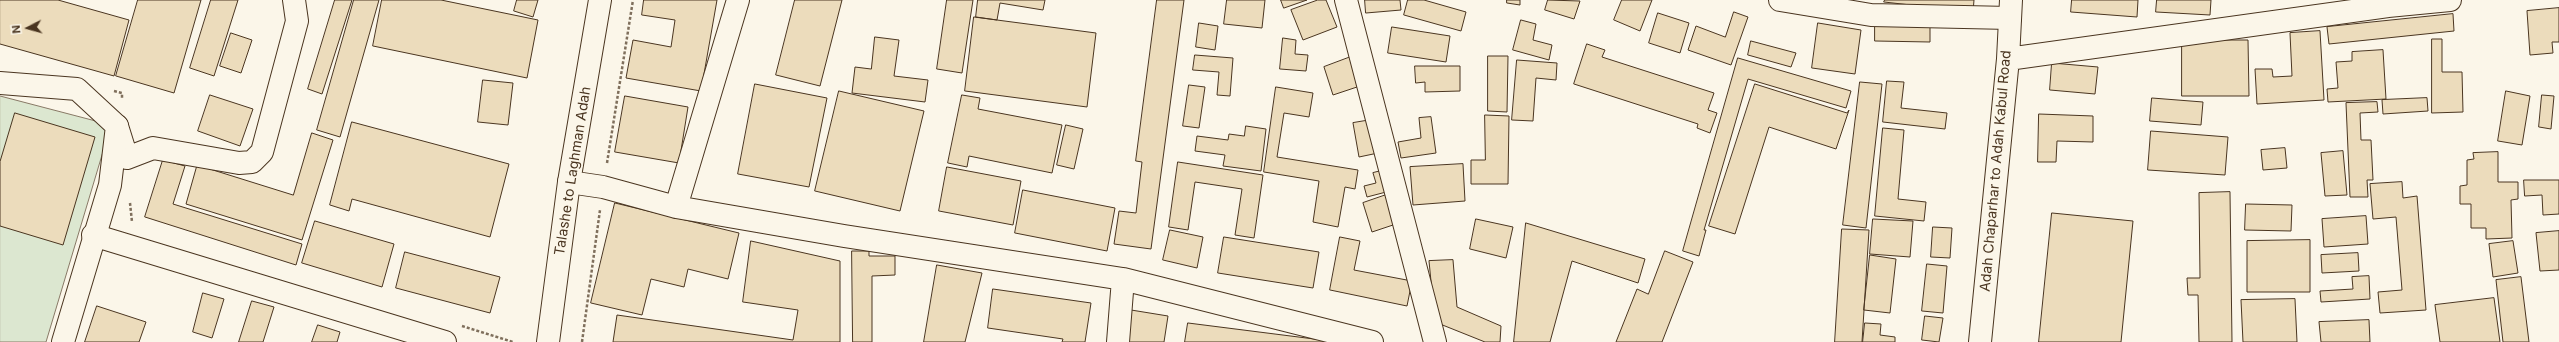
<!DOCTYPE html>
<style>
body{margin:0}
#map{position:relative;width:2559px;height:342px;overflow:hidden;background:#fbf6e9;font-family:Inter,sans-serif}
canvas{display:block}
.north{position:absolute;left:8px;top:8px;width:40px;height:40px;-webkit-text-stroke:3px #fbf6e9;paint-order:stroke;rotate:264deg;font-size:11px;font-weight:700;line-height:16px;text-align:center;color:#4a3520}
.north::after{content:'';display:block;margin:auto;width:14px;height:18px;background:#4a3520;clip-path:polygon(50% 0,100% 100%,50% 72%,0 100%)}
</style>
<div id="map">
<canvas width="2559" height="342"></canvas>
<div class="north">N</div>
</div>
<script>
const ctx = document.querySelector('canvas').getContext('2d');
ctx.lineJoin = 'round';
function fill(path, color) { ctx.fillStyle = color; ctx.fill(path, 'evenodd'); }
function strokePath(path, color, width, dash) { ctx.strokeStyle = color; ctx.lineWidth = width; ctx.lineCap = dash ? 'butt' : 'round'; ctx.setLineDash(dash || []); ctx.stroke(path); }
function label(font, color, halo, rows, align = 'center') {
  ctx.font = font + ' Inter,sans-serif'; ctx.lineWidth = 3; ctx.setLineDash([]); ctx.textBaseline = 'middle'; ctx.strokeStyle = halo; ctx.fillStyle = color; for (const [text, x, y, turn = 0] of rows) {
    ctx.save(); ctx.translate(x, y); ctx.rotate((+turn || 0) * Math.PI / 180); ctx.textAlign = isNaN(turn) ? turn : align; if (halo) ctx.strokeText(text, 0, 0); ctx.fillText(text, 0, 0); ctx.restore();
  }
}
const green = new Path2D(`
 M 0,96 L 111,125 L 46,342 L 0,342 Z`);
const building = new Path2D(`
 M 0,0 L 58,0 L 129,20 L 114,76 L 0,44 Z
 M 138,0 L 201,0 L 174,93 L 116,76 Z
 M 211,0 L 238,0 L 214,76 L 190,68 Z
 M 335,0 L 352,0 L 322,94 L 308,89 Z
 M 354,0 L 379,0 L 340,137 L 317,130 Z
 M 382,0 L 441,0 L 538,20 L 527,78 L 373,46 Z
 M 517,0 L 538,0 L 533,17 L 514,11 Z
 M 644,0 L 717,0 L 701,91 L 626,78 L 633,40 L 671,47 L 675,20 L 642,15 Z
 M 795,0 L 842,0 L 820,86 L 776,75 Z
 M 947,0 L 973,0 L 962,73 L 937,69 Z
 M 978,0 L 1045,0 L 1043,10 L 1000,3 L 997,20 L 976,17 Z
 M 1157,0 L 1184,0 L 1151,249 L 1114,244 L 1119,211 L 1136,213 L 1142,162 L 1136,161 Z
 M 1227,0 L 1265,0 L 1262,28 L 1224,24 Z
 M 1281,0 L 1307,0 L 1284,8 Z
 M 1318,0 L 1326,0 L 1337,27 L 1303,40 L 1291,10 Z
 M 1365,0 L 1400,0 L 1401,10 L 1366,13 Z
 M 1408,0 L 1424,0 L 1466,12 L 1461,31 L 1404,15 Z
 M 1507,0 L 1520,0 L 1520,5 L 1507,3 Z
 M 1548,0 L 1580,1 L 1574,19 L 1545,10 Z
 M 1622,0 L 1652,0 L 1640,31 L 1614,20 Z
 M 1885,0 L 1974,0 L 1973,12 L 1884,2 Z
 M 2072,0 L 2138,0 L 2137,17 L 2071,12 Z
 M 2157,0 L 2211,0 L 2210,15 L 2156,12 Z
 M 2559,8 L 2559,42 L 2552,42 L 2553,53 L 2530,55 L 2527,11 Z
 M 1734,12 L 1748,17 L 1731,65 L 1688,50 L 1696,26 L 1725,37 Z
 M 1658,13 L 1689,23 L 1680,53 L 1649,43 Z
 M 2453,14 L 2454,31 L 2329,44 L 2327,27 Z
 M 974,17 L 1096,33 L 1087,107 L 965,91 Z
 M 1875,19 L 1930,20 L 1930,42 L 1875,41 Z
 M 1521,20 L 1536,24 L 1533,40 L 1552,45 L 1549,60 L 1513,50 Z
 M 1199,23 L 1218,26 L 1215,50 L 1196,47 Z
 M 1818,23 L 1861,30 L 1855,74 L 1812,68 Z
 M 1392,27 L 1450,36 L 1446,62 L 1388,53 Z
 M 2320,31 L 2324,100 L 2257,104 L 2255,69 L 2272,69 L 2273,77 L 2292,76 L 2290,33 Z
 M 231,33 L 252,40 L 241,73 L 220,66 Z
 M 875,37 L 899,40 L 894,76 L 928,80 L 925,102 L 852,93 L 855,67 L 871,69 Z
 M 1283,38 L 1296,40 L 1295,54 L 1308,55 L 1306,71 L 1280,69 Z
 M 2432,39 L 2442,39 L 2442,72 L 2462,72 L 2463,112 L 2432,113 Z
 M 2182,40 L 2248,40 L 2249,96 L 2182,96 Z
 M 1751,41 L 1796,53 L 1791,67 L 1748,55 Z
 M 1587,44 L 1605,50 L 1602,57 L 1714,93 L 1708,110 L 1717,113 L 1710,133 L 1697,128 L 1698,124 L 1574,84 Z
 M 2383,50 L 2386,99 L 2328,102 L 2327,89 L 2338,88 L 2336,62 L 2352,61 L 2352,52 Z
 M 1195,55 L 1233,58 L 1230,96 L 1217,95 L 1219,72 L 1193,70 Z
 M 1356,55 L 1366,84 L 1333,95 L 1324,67 Z
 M 1488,56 L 1508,56 L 1507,112 L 1488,111 Z
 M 1738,58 L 1851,91 L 1846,108 L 1748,79 L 1704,230 L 1706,230 L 1699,256 L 1683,251 Z
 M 1517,60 L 1557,63 L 1556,80 L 1536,78 L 1533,121 L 1512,120 Z
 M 2052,63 L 2098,67 L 2095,94 L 2050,90 Z
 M 1415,66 L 1460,66 L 1460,91 L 1425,92 L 1425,82 L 1416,83 Z
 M 483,80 L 513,83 L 508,125 L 478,122 Z
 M 1887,81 L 1904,82 L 1901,108 L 1947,113 L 1945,129 L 1883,122 Z
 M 1860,82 L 1882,84 L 1866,228 L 1843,225 Z
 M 755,84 L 827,98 L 809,187 L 738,174 Z
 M 1755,84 L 1847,113 L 1849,110 L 1836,149 L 1769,127 L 1735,234 L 1709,226 Z
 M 1189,85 L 1205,87 L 1199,128 L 1183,126 Z
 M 1276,87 L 1313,93 L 1309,117 L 1284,113 L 1277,157 L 1358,170 L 1355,189 L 1345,187 L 1338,227 L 1313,222 L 1319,181 L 1264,172 Z
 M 839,91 L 924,111 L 900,211 L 815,191 Z
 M 2506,91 L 2530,96 L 2522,145 L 2498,141 Z
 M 210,95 L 253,109 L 240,146 L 198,131 Z
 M 962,95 L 980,98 L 978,109 L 1062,125 L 1052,173 L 969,156 L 967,167 L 948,163 Z
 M 2542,95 L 2554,96 L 2551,129 L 2539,127 Z
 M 625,96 L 688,107 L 679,163 L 615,152 Z
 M 2152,98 L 2203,102 L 2201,125 L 2150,121 Z
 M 2427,98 L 2428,111 L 2383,114 L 2382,100 Z
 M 2377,102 L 2378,112 L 2360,113 L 2361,140 L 2371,140 L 2373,180 L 2367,180 L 2368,197 L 2350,197 L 2346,103 Z
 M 15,113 L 95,137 L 63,245 L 0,226 L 0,162 Z
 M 2039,114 L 2093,116 L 2093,142 L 2057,141 L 2056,162 L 2038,162 Z
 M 1485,115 L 1509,116 L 1508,184 L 1471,184 L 1471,160 L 1485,160 Z
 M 1431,117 L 1436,153 L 1401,158 L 1398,142 L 1421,138 L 1419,118 Z
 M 1371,120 L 1378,153 L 1359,157 L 1353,123 Z
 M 352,122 L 509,164 L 490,237 L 352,199 L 349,211 L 330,205 Z
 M 1066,125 L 1083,129 L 1074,169 L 1057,165 Z
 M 1246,126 L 1266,129 L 1261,171 L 1223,166 L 1225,155 L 1195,151 L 1197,136 L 1228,140 L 1229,134 L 1244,136 Z
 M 1883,128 L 1904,130 L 1898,199 L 1926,202 L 1924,221 L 1875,216 Z
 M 2151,131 L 2228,137 L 2225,175 L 2148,170 Z
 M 312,133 L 333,140 L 302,240 L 186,204 L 197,165 L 293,195 Z
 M 2285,148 L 2287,168 L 2263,170 L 2261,150 Z
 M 2343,151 L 2347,195 L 2325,196 L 2321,153 Z
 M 2498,152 L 2498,182 L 2518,182 L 2518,199 L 2511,200 L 2512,238 L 2486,239 L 2486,228 L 2471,228 L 2471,204 L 2460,204 L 2460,186 L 2467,185 L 2467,160 L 2474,159 L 2473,153 Z
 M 163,160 L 185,166 L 173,204 L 302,244 L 296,265 L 145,217 Z
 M 1178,162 L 1263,175 L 1254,238 L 1235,235 L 1242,189 L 1195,182 L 1188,230 L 1169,227 Z
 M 1463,164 L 1465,201 L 1413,205 L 1410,167 Z
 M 947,167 L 1021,181 L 1013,225 L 939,211 Z
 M 1385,170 L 1390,191 L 1367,197 L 1364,186 L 1376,183 L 1373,173 Z
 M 2524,180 L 2559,180 L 2559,214 L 2543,215 L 2542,195 L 2525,196 Z
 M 2402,182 L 2403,198 L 2417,196 L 2426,310 L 2380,313 L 2378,292 L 2402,290 L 2396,217 L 2373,219 L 2370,184 Z
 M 1023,190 L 1115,208 L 1107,251 L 1015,233 Z
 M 2230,192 L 2232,342 L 2199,342 L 2198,295 L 2188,295 L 2187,278 L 2200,278 L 2199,193 Z
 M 1389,194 L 1399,223 L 1372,232 L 1363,203 Z
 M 615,203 L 739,233 L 728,279 L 688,269 L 684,287 L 651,279 L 642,315 L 591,303 Z
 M 2246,204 L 2292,205 L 2291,231 L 2245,230 Z
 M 2052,213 L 2133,221 L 2121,342 L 2039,342 Z
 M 2366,216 L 2368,244 L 2324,247 L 2322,219 Z
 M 1476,219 L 1513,227 L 1506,258 L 1470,249 Z
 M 1873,219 L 1913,221 L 1910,257 L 1870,254 Z
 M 315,221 L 394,244 L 382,287 L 302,263 Z
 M 1526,223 L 1645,259 L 1638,283 L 1572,261 L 1550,342 L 1514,342 Z
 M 1933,227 L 1952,228 L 1950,258 L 1931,257 Z
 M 1842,229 L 1869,230 L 1862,342 L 1835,342 Z
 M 1170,230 L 1203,237 L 1197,268 L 1163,260 Z
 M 2559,231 L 2559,270 L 2540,271 L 2536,233 Z
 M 1224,237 L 1319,252 L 1313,288 L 1218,273 Z
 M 1340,237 L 1360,241 L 1354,270 L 1412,281 L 1407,306 L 1330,290 Z
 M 2310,240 L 2310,292 L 2247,292 L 2247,241 Z
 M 751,241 L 840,261 L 840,342 L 613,342 L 617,315 L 793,340 L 798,310 L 743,302 Z
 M 2513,241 L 2518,273 L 2493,277 L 2489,244 Z
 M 852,251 L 869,251 L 869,256 L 895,256 L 895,275 L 872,276 L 872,342 L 853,342 Z
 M 1665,251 L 1693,262 L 1662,342 L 1616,342 L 1637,289 L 1648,294 Z
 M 405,252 L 500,277 L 490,313 L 396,288 Z
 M 2358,253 L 2359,271 L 2322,273 L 2321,255 Z
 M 1870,255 L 1896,259 L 1890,313 L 1864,310 Z
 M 1453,260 L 1457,307 L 1501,326 L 1500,342 L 1485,342 L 1435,322 L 1429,261 Z
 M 1927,264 L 1947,266 L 1943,313 L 1922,311 Z
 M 937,265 L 982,273 L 965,342 L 924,342 Z
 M 2369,276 L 2370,299 L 2321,302 L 2320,291 L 2353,289 L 2352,277 Z
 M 2521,277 L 2529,342 L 2503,342 L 2496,280 Z
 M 993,289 L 1091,303 L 1085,342 L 1062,342 L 1063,339 L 988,328 Z
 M 203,293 L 224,299 L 212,338 L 193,332 Z
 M 2494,298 L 2500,342 L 2440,342 L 2435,305 Z
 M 2295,299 L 2297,342 L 2243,342 L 2241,300 Z
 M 252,301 L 274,307 L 263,342 L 239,342 Z
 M 97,306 L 146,322 L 139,342 L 85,342 Z
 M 1131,310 L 1168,316 L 1164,342 L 1127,342 Z
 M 1925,316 L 1943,318 L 1939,342 L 1922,340 Z
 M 2369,320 L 2370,342 L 2321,342 L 2319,322 Z
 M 1188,323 L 1330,341 L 1330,342 L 1185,342 Z
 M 1865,323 L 1881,324 L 1880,335 L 1895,337 L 1895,342 L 1863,342 Z
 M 318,325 L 340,332 L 337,342 L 312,342 Z`);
const path = new Path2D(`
 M 114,91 L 122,93 L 122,98
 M 607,163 L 633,0
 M 130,203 L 132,222
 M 462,326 L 513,342
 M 582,342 L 600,210`);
const street = new Path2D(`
 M 1346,0 L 1435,342
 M 1780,0 L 1871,15 L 2010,18
 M 117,126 L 127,158 L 153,148 L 239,163 L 252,162 L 262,152 L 297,21 L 294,0
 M 569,182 L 603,187 L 676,207 L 844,236 L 1123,279 L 1372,342
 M 676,207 L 738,0
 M 93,235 L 445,342
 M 1118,342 L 1123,279`);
const secondary = new Path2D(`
 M 2008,59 L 2388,6 L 2450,0
 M 0,83 L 77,89 L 117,126 L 110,185 L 63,342
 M 548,342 L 569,182 L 600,0
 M 1980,342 L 2008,59 L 2011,0`);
const streetNames = [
 ["Talashe to Laghman Adah",573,171,-81],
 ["Adah Chaparhar to Adah Kabul Road",1996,171,-85]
];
fill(green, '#dce7d0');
strokePath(green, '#887966', 1);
fill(building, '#ecdcbc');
strokePath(building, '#4a3520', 1);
strokePath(street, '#4a3520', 24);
strokePath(secondary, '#4a3520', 24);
strokePath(path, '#7f6f5c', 2.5, [3, 2]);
strokePath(street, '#fbf6e9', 22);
strokePath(secondary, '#fbf6e9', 22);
label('14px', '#4a3520', '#fbf6e9', streetNames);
</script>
